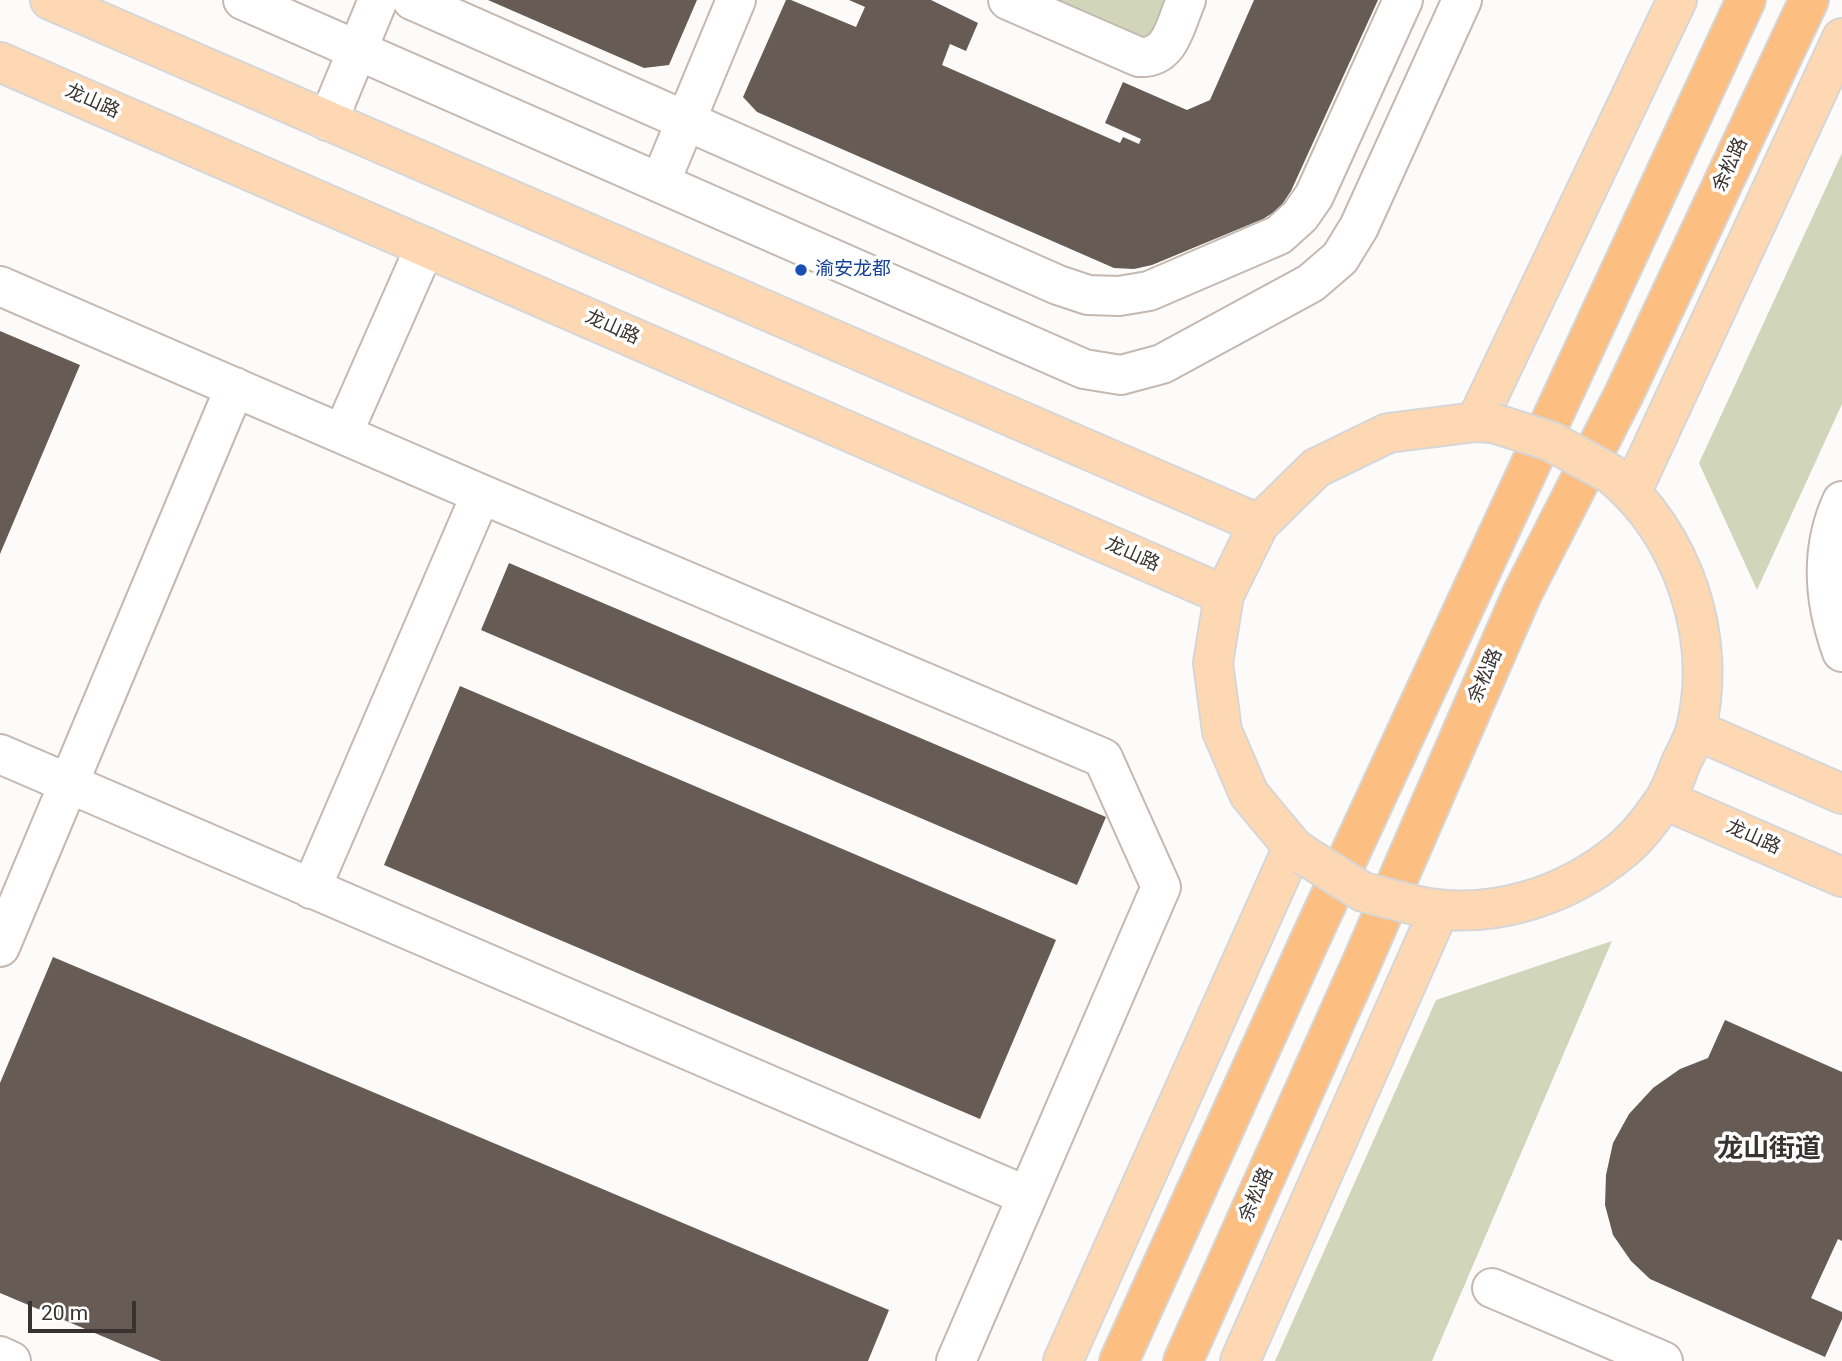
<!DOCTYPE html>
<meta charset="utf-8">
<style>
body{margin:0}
#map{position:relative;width:1842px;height:1361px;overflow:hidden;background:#fdfbf9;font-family:Roboto,sans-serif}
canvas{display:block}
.scale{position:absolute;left:28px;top:1301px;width:108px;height:32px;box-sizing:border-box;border:4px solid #383330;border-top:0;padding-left:9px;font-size:21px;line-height:24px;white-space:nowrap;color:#383330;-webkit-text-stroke:5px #fff;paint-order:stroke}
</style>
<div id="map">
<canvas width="1842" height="1361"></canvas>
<div class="scale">20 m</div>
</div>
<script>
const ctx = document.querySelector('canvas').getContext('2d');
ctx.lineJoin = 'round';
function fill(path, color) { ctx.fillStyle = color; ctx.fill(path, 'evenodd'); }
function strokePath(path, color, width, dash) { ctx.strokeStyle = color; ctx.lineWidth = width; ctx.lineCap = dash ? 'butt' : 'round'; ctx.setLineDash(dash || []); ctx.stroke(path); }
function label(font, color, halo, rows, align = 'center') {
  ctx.font = font + ' Roboto,"Noto Sans SC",sans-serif'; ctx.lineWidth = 7; ctx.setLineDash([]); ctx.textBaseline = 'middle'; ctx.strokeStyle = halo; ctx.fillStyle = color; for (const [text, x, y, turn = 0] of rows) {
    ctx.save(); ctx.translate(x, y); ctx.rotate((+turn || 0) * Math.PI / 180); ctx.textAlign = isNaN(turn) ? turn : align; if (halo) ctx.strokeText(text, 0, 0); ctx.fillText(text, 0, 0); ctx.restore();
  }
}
const green = new Path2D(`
 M 1036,0 L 1173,0 L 1157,38 L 1138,45 Z
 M 1842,153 L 1842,404 L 1757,590 L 1699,463 Z
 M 1612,941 L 1432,1361 L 1275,1361 L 1436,1000 Z`);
const building = new Path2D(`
 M 488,0 L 697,0 L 669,65 L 644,68 Z
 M 786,0 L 791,0 L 856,27 L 865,7 L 849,0 L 931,0 L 978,23 L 966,51 L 950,44 L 942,65 L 1120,143 L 1123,137 L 1139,144 L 1141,139 L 1105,123 L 1123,82 L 1187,110 L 1210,100 L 1254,0 L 1378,0 L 1291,191 L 1279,209 L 1263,219 L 1152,265 L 1134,269 L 1114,268 L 757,112 L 743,97 Z
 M 0,331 L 80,365 L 0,554 Z
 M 509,563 L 1106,817 L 1077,885 L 481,630 Z
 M 460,686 L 1056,940 L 980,1119 L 384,865 Z
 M 53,957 L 889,1310 L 868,1361 L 161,1361 L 0,1293 L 0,1083 Z
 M 1725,1020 L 1842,1072 L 1842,1241 L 1838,1239 L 1811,1298 L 1842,1312 L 1842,1319 L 1825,1357 L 1650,1279 L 1631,1261 L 1613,1235 L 1605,1205 L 1606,1175 L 1613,1143 L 1629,1114 L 1653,1088 L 1680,1069 L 1708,1058 Z`);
const minor = new Path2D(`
 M 243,0 L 1084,369 L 1121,375 L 1162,364 L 1311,283 L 1340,258 L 1359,227 L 1462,0
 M 412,0 L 1058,285 L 1088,295 L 1119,296 L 1149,291 L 1279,235 L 1300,216 L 1314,196 L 1403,0
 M 1008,0 L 1139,57 C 1171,59 1175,25 1186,0
 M 328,121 L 378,0
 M 660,183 L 736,0
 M 0,286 L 481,494 L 1103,758 L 1161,887 L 956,1361
 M 343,433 L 425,247
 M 1842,501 C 1819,551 1824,602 1842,652
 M 0,754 L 1027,1196
 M 311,889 L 481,494
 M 0,947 L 235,387
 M 1492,1288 L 1663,1361
 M 0,1356 L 11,1361`);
const major = new Path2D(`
 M 50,0 L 1259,524
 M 0,62 L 1224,595
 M 1476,422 L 1677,0
 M 1632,491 L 1842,38
 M 1696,730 L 1842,794
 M 1665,800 L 1842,877
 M 1304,855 L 1293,847 L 1249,794 L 1222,731 L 1213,663 L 1224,595 L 1259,524 L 1316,468 L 1388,433 L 1476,422 L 1493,423
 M 1418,906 C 1490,921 1566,897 1622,850 C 1637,838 1652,818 1663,802 C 1671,791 1676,775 1681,763 C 1686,752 1693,740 1696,729 C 1718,637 1683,534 1611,474
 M 1063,1361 L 1293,847
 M 1240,1361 L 1439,910`);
const highway = new Path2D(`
 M 1119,1361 L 1309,942 L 1746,0
 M 1183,1361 L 1361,964 L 1522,594 L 1624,394 L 1809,0`);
const majorBridge = new Path2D(`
 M 1493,423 L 1550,441 L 1611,474
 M 1304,855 L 1363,892 L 1418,906`);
const markers = [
 [801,270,7,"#1a4fb4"]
];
const streetNames = [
 ["龙山路",92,102,24],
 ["余松路",1731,165,-65],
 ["龙山路",612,328,24],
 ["龙山路",1132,555,24],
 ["余松路",1486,676,-66],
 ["龙山路",1753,838,24],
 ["余松路",1257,1195,-66]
];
const transitNames = [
 ["渝安龙都",815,270]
];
const districtNames = [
 ["龙山街道",1769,1150]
];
fill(green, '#d1d6bb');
fill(building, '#665b55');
strokePath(minor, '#c4b8b1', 42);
strokePath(major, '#d7d6d6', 42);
strokePath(highway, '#d7d6d6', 42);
strokePath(minor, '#fff', 38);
strokePath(major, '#fed8b3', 38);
strokePath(highway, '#fdbe81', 38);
strokePath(majorBridge, '#d7d6d6', 42, []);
strokePath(majorBridge, '#fed8b3', 38);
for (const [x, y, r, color] of markers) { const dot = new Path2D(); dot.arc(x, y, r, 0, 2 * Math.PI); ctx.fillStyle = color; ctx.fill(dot); strokePath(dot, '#fff', 2.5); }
label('19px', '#383330', '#fff', streetNames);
label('19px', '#164399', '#fff', transitNames, 'left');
label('bold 26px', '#383330', '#fff', districtNames);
</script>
